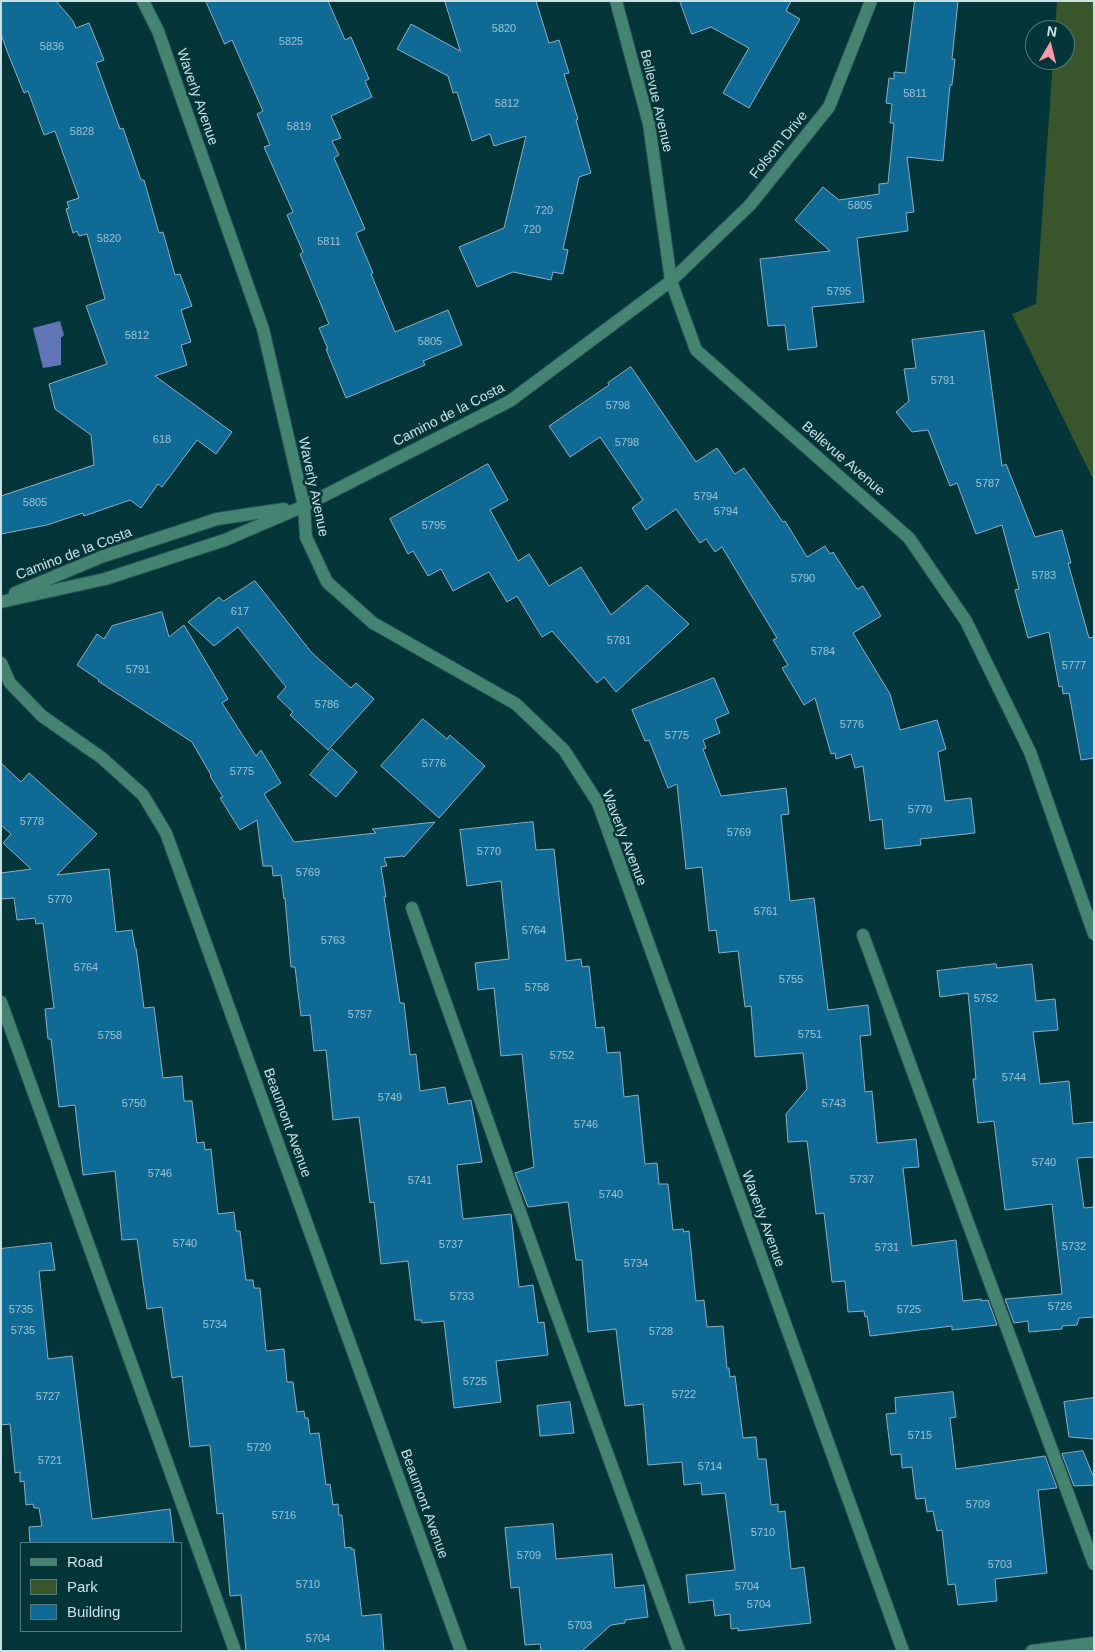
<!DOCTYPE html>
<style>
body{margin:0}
#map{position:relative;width:1095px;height:1652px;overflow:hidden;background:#043539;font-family:Arial,sans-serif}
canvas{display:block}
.frame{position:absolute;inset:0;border:2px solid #cae1e3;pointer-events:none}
.legend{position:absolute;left:20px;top:1542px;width:162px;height:90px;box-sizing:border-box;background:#043539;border:1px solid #537a7d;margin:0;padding:6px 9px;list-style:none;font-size:15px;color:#cae1e3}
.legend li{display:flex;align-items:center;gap:10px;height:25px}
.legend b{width:25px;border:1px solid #537a7d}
.north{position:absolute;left:1025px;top:20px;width:50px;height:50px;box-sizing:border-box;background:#043539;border:1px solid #537a7d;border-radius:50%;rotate:8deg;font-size:14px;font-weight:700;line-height:20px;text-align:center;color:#cae1e3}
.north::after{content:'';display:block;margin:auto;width:18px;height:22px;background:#f49aa6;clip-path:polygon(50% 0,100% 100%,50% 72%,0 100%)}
</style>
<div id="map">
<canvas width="1095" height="1652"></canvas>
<div class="frame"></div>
<ul class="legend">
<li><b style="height:6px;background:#458470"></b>Road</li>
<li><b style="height:14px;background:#38552c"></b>Park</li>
<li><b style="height:14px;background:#0f6a96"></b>Building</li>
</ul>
<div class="north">N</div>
</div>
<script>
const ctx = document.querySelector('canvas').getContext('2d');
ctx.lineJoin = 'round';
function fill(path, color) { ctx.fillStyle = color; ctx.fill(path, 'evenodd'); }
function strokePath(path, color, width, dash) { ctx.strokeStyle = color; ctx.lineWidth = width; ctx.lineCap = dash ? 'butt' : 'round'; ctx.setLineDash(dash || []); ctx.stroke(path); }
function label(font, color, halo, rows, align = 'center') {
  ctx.font = font + ' Arial,sans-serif'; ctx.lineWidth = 5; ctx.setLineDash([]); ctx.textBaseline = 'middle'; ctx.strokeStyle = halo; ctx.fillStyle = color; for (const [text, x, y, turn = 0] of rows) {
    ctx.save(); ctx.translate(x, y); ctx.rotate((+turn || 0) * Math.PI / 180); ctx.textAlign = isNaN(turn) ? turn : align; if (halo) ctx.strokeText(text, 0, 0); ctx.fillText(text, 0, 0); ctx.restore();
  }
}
const green = new Path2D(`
 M 1057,1 L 1094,1 L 1094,481 L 1012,314 L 1036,304 L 1053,60 L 1065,60 L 1065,30 L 1055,30 Z`);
const water = new Path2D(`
 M 60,321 L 64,335 L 61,338 L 61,365 L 43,368 L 33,328 Z`);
const building = new Path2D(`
 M 1,1 L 56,1 L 73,21 L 76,28 L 89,23 L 104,60 L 96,63 L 120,129 L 123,128 L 141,180 L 144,180 L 159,233 L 163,232 L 175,275 L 180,274 L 192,306 L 181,310 L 191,342 L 181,345 L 187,365 L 155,376 L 232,432 L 216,454 L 197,440 L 162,487 L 158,484 L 141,508 L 130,500 L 84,516 L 83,513 L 47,525 L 1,534 L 1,496 L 94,465 L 91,435 L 55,409 L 49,384 L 107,364 L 86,306 L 105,299 L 87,234 L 79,236 L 77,231 L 73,233 L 66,209 L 69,208 L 67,202 L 79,198 L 55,131 L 44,135 L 28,91 L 24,93 L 7,51 L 1,34 Z
 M 206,1 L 328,1 L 345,40 L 351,37 L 369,79 L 365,81 L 372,97 L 331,116 L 341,138 L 332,141 L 339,155 L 334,158 L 365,229 L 356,233 L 373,273 L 371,274 L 395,332 L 448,310 L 462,345 L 423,361 L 425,365 L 346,398 L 326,349 L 328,349 L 319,328 L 329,324 L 300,254 L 303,252 L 287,215 L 293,212 L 264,147 L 270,145 L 257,114 L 263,111 L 232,40 L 225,44 Z
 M 445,1 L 536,1 L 549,43 L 559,40 L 569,73 L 564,74 L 578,119 L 576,120 L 591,173 L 579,177 L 563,249 L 568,250 L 563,274 L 553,272 L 551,280 L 513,272 L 477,287 L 459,247 L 504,228 L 526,136 L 494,146 L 490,134 L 472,141 L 457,92 L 453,93 L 448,76 L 397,49 L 411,24 L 460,51 Z
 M 680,1 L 791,1 L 786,11 L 800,19 L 749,108 L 723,93 L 749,48 L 711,27 L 692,34 Z
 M 915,1 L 958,1 L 952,59 L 955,59 L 952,85 L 950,85 L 943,161 L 907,157 L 914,212 L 906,213 L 908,231 L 857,238 L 864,302 L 812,307 L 817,347 L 788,350 L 785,325 L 768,326 L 760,259 L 830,251 L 795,220 L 823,187 L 839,200 L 879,194 L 879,184 L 888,183 L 894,123 L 890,123 L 892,104 L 886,103 L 889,78 L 894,79 L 894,72 L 905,73 Z
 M 984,331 L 1002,466 L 1006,464 L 1035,537 L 1062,530 L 1071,563 L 1068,563 L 1089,638 L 1094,637 L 1094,758 L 1081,760 L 1069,693 L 1063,694 L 1062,686 L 1059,687 L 1049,632 L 1028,638 L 1015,590 L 1019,589 L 1002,525 L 976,534 L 957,483 L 950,486 L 928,430 L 912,432 L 896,412 L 909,401 L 904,369 L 916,368 L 912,340 Z
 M 631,367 L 696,462 L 717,448 L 735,474 L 744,468 L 783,522 L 785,521 L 807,557 L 825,546 L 830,554 L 833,552 L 857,589 L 863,586 L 881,616 L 853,633 L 890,694 L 900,730 L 937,720 L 946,749 L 938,752 L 945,801 L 971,798 L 975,833 L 920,839 L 921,845 L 885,849 L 882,819 L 870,821 L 863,766 L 855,768 L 851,754 L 836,759 L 835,753 L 831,754 L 815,698 L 804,705 L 782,668 L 788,665 L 773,640 L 777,638 L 722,547 L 715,552 L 706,539 L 700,543 L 676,509 L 646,530 L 632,508 L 643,500 L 600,437 L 570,457 L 549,426 L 609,385 L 608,383 Z
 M 488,464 L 508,500 L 490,510 L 518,561 L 529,554 L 549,586 L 581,567 L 611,615 L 647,585 L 689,624 L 616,692 L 604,677 L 597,683 L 552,631 L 542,637 L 517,596 L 507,602 L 489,572 L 453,591 L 441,569 L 428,576 L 413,551 L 408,554 L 390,519 Z
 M 255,581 L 312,653 L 351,688 L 356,683 L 374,699 L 328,750 L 290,715 L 293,712 L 277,697 L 286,687 L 238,627 L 214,646 L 188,622 L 219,597 L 223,601 Z
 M 162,612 L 169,637 L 184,625 L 228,699 L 222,703 L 256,756 L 261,750 L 281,783 L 264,794 L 294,842 L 376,833 L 372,829 L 435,822 L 404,857 L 402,856 L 384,858 L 387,866 L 381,867 L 386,897 L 384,897 L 400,1003 L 404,1003 L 410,1055 L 416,1054 L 420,1091 L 445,1087 L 448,1104 L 471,1100 L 482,1162 L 457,1165 L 463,1219 L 511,1214 L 519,1287 L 533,1285 L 538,1323 L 544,1322 L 548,1355 L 496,1361 L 501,1402 L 454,1408 L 444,1321 L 422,1323 L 421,1320 L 415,1320 L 408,1261 L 381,1264 L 374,1202 L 370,1203 L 359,1117 L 333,1120 L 326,1050 L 314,1051 L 310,1015 L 301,1016 L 295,967 L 291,967 L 285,898 L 284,899 L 281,875 L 273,876 L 272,866 L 263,866 L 257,820 L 240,830 L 220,798 L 223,797 L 210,776 L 211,775 L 192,742 L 98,681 L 99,680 L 77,665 L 97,634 L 104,639 L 112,626 Z
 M 714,678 L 729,713 L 715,719 L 720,733 L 703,740 L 706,748 L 703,749 L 721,796 L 786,788 L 789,814 L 781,815 L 790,901 L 814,898 L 828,1010 L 868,1005 L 871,1035 L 860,1036 L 865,1092 L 872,1091 L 877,1143 L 916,1139 L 919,1167 L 903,1168 L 912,1246 L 956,1240 L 963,1301 L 981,1299 L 981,1301 L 988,1300 L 997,1325 L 952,1330 L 952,1326 L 870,1336 L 867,1316 L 865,1317 L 864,1311 L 848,1312 L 845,1281 L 832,1282 L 824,1213 L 816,1214 L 807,1141 L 788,1142 L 786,1114 L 807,1089 L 803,1053 L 755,1057 L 751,1006 L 745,1007 L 738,951 L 719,953 L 716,930 L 709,931 L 702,867 L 686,869 L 677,784 L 668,788 L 649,740 L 645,741 L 632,710 Z
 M 423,719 L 447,739 L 450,735 L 485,766 L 439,818 L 381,766 Z
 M 332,749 L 357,772 L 336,797 L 310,775 Z
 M 1,763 L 21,782 L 29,773 L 97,834 L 57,875 L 109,869 L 116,932 L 132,930 L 135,948 L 136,948 L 144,1008 L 154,1007 L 163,1078 L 182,1076 L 184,1101 L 192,1101 L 197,1143 L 204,1142 L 205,1150 L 211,1149 L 218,1214 L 234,1212 L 236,1231 L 240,1231 L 246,1280 L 253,1280 L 254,1288 L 260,1288 L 266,1351 L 284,1349 L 287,1382 L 293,1382 L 297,1412 L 304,1411 L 305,1418 L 308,1418 L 310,1434 L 319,1433 L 326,1485 L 330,1484 L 333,1505 L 338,1504 L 339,1515 L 342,1515 L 345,1548 L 351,1547 L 351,1549 L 354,1549 L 362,1616 L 381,1614 L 384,1651 L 246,1651 L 241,1595 L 230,1596 L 223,1513 L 217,1514 L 210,1445 L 190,1447 L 182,1376 L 172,1378 L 162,1307 L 147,1309 L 137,1239 L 122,1240 L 115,1171 L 83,1175 L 75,1105 L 59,1107 L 51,1039 L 48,1039 L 45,1009 L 54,1008 L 43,923 L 36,924 L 35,918 L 17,920 L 14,898 L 1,899 L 1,873 L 31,869 L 3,843 L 11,834 L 1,825 Z
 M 533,822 L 536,850 L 554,849 L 566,961 L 581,959 L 582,967 L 589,966 L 596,1028 L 604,1027 L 607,1053 L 620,1052 L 624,1097 L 638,1095 L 645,1164 L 657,1163 L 659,1184 L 668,1184 L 673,1230 L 683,1229 L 684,1232 L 689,1231 L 696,1301 L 704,1300 L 707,1327 L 723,1326 L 727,1368 L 729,1368 L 730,1377 L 735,1376 L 743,1438 L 756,1437 L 758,1459 L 766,1459 L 771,1505 L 778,1504 L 778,1512 L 785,1511 L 791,1569 L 804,1567 L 811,1623 L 738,1631 L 738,1628 L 731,1629 L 730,1614 L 715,1616 L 713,1600 L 689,1603 L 686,1575 L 735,1570 L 725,1493 L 702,1495 L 701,1483 L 684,1485 L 682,1462 L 648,1465 L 643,1404 L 625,1406 L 616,1329 L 588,1332 L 582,1260 L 576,1260 L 568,1202 L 528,1207 L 515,1173 L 534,1167 L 522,1054 L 501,1056 L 494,988 L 478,990 L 475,963 L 509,959 L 501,881 L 467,886 L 460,830 Z
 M 996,964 L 997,968 L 1032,964 L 1036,1001 L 1055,999 L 1058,1030 L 1033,1032 L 1040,1084 L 1069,1081 L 1073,1124 L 1094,1122 L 1094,1157 L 1077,1158 L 1084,1208 L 1094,1207 L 1094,1317 L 1079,1318 L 1077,1325 L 1062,1326 L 1062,1329 L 1029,1332 L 1028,1321 L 1014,1323 L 1005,1299 L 1062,1294 L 1052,1204 L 1005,1210 L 994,1121 L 978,1123 L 973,1079 L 976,1079 L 968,993 L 940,997 L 937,971 Z
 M 51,1243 L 55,1270 L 39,1271 L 48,1359 L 72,1356 L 92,1519 L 170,1509 L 174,1543 L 30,1543 L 29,1527 L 42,1526 L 39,1508 L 34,1508 L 33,1504 L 26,1505 L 24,1481 L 20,1482 L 20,1472 L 15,1473 L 10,1424 L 1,1425 L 1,1249 Z
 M 953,1392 L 956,1417 L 950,1418 L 956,1469 L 1045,1456 L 1057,1488 L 1038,1490 L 1047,1573 L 995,1579 L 997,1601 L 958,1605 L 955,1584 L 948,1585 L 942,1530 L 937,1531 L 933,1511 L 927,1512 L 925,1498 L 916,1499 L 912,1467 L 902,1468 L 901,1454 L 891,1455 L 886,1414 L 896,1413 L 895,1398 Z
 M 1094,1398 L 1094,1439 L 1069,1437 L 1064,1402 Z
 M 570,1402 L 574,1433 L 540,1436 L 537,1406 Z
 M 1083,1451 L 1094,1478 L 1094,1485 L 1074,1486 L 1062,1454 Z
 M 553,1524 L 556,1559 L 612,1554 L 615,1588 L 644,1585 L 648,1617 L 625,1620 L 625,1623 L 611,1625 L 582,1651 L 541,1651 L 540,1644 L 525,1645 L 519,1587 L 511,1588 L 505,1528 Z`);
const minor = new Path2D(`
 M 143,1 L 158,31 L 263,329 L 304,506 L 306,537 L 327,582 L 373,623 L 516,704 L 564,750 L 598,803 L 903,1651
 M 616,1 L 649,124 L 671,281 L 696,350 L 909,538 L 966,621 L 1030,752 L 1094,934
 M 15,593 L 101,557 L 217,519 L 284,509
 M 1,602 L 105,579 L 225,540 L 304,506 L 510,401 L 671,281 L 750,205 L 829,107 L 871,1
 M 1,663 L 10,683 L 42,716 L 102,758 L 143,795 L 166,833 L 461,1651
 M 412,908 L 550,1296 L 679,1651
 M 863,935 L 968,1223 L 1094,1564
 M 1,1002 L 235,1651
 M 1032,1651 L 1094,1643`);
const numberNames = [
 ["5820",504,29],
 ["5825",291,42],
 ["5836",52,47],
 ["5811",915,94],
 ["5812",507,104],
 ["5819",299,127],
 ["5828",82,132],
 ["5805",860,206],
 ["720",544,211],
 ["720",532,230],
 ["5820",109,239],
 ["5811",329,242],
 ["5795",839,292],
 ["5812",137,336],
 ["5805",430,342],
 ["5791",943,381],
 ["5798",618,406],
 ["618",162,440],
 ["5798",627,443],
 ["5787",988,484],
 ["5794",706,497],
 ["5805",35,503],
 ["5794",726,512],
 ["5795",434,526],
 ["5783",1044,576],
 ["5790",803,579],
 ["617",240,612],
 ["5781",619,641],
 ["5784",823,652],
 ["5777",1074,666],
 ["5791",138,670],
 ["5786",327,705],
 ["5776",852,725],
 ["5775",677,736],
 ["5776",434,764],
 ["5775",242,772],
 ["5770",920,810],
 ["5778",32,822],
 ["5769",739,833],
 ["5770",489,852],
 ["5769",308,873],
 ["5770",60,900],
 ["5761",766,912],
 ["5764",534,931],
 ["5763",333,941],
 ["5764",86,968],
 ["5755",791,980],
 ["5758",537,988],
 ["5752",986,999],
 ["5757",360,1015],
 ["5751",810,1035],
 ["5758",110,1036],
 ["5752",562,1056],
 ["5744",1014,1078],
 ["5749",390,1098],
 ["5750",134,1104],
 ["5743",834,1104],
 ["5746",586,1125],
 ["5740",1044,1163],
 ["5746",160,1174],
 ["5737",862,1180],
 ["5741",420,1181],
 ["5740",611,1195],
 ["5740",185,1244],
 ["5737",451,1245],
 ["5732",1074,1247],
 ["5731",887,1248],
 ["5734",636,1264],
 ["5733",462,1297],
 ["5726",1060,1307],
 ["5735",21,1310],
 ["5725",909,1310],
 ["5734",215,1325],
 ["5735",23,1331],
 ["5728",661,1332],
 ["5725",475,1382],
 ["5722",684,1395],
 ["5727",48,1397],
 ["5715",920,1436],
 ["5720",259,1448],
 ["5721",50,1461],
 ["5714",710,1467],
 ["5709",978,1505],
 ["5716",284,1516],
 ["5710",763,1533],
 ["5709",529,1556],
 ["5703",1000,1565],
 ["5710",308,1585],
 ["5704",747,1587],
 ["5704",759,1605],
 ["5703",580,1626],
 ["5704",318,1639]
];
const streetNames = [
 ["Waverly Avenue",197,97,71],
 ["Bellevue Avenue",656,101,77],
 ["Folsom Drive",779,145,-51],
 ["Camino de la Costa",449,415,-27],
 ["Bellevue Avenue",843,459,41],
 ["Waverly Avenue",313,487,78],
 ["Camino de la Costa",74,554,-21],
 ["Waverly Avenue",624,838,69],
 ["Beaumont Avenue",287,1123,70],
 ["Waverly Avenue",763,1219,70],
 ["Beaumont Avenue",424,1504,70]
];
fill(green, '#38552c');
fill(water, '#6174b6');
fill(building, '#0f6a96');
strokePath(building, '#8daec4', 1);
strokePath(minor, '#245154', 14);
strokePath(minor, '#458470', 12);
label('11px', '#9bc3d0', null, numberNames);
label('14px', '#cae1e3', '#043539', streetNames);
</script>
